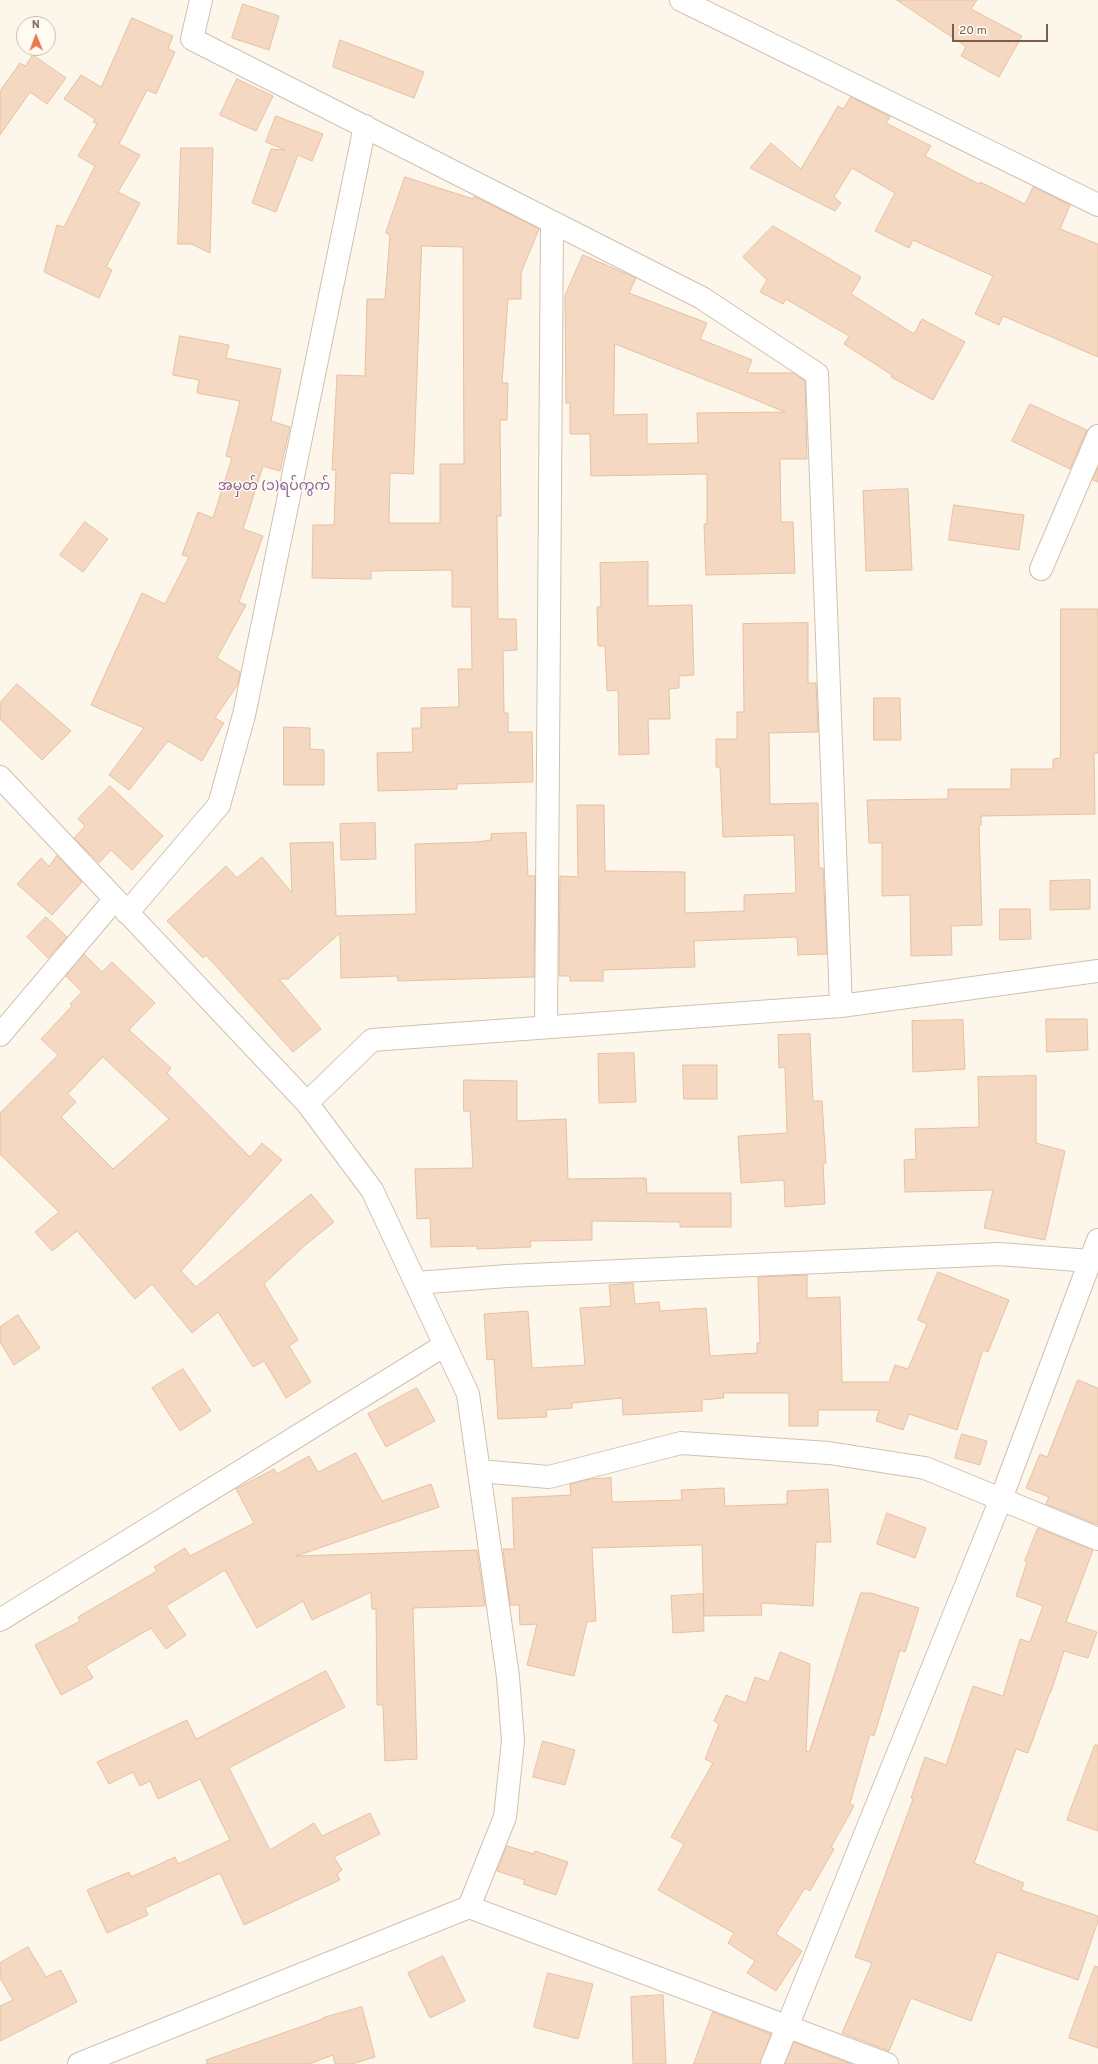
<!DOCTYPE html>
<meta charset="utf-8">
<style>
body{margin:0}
#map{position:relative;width:1098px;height:2064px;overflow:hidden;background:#fdf7eb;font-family:Overpass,sans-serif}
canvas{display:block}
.north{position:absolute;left:16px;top:16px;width:40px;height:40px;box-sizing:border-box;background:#fffbf2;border:1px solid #cabdb0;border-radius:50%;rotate:359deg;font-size:11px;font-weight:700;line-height:16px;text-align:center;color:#7b5f4c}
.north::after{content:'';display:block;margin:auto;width:14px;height:18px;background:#eb794c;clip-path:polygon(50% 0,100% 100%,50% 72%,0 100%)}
.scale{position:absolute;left:952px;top:24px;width:96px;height:18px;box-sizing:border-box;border:2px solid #7b5f4c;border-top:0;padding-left:5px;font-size:12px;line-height:14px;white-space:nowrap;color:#7b5f4c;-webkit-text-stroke:3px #fffbf2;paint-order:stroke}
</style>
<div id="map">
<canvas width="1098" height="2064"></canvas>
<div class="north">N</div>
<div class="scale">20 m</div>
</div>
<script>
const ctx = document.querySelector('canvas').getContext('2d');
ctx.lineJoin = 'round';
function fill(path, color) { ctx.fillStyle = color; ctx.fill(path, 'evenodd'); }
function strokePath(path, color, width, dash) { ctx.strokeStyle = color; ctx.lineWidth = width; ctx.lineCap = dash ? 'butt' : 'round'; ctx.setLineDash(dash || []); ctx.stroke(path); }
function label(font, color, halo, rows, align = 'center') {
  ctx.font = font + ' Overpass,"Noto Sans Myanmar",sans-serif'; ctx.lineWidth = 3; ctx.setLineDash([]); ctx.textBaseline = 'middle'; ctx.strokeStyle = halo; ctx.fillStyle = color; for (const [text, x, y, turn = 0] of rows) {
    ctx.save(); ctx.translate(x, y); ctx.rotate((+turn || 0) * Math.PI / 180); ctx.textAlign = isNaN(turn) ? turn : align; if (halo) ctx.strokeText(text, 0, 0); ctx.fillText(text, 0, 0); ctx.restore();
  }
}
const building = new Path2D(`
 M 897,0 L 977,0 L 971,9 L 1022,36 L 999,77 L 961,56 L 966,47 Z
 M 243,4 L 279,16 L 269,50 L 232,38 Z
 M 132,18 L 173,36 L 168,49 L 175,52 L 156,94 L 147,90 L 119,144 L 140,155 L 118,192 L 140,203 L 106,267 L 112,270 L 99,298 L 44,272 L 57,225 L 64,227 L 95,166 L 78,156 L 97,124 L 93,122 L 95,119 L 64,99 L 81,75 L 101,87 Z
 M 340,40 L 424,72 L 414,98 L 333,67 Z
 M 33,55 L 66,78 L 47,104 L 30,92 L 0,135 L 0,91 L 20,63 L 25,66 Z
 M 237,79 L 273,96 L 256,131 L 220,115 Z
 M 851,97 L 890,117 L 886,123 L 931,146 L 925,156 L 979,184 L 980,182 L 1025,204 L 1033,187 L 1070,205 L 1060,229 L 1098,244 L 1098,357 L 1003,316 L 999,325 L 975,314 L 993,276 L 913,240 L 909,248 L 875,231 L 895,193 L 852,168 L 834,197 L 841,203 L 835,211 L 750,168 L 771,143 L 801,169 L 838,106 L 843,109 Z
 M 276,116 L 323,134 L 312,161 L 298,155 L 276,212 L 252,203 L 271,149 L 285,150 L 266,142 Z
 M 181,148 L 213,148 L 210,253 L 191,244 L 178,244 Z
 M 405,177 L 473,199 L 474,196 L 539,229 L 521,273 L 521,299 L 508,299 L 502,383 L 508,383 L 507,420 L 500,420 L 501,516 L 497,516 L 498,619 L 516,619 L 517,650 L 503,651 L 504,713 L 508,713 L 508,732 L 532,732 L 533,782 L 457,784 L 457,789 L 378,791 L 377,753 L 413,752 L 412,728 L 421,728 L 421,708 L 459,707 L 458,669 L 472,669 L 471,607 L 452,607 L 452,570 L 371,571 L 371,579 L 312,578 L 313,525 L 334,525 L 336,470 L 332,470 L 337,375 L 365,376 L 367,299 L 385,299 L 390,235 L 386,233 ZM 422,246 L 463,247 L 464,464 L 440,464 L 440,523 L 389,523 L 390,473 L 413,474 Z
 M 773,226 L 861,277 L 851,294 L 914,334 L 922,319 L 965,342 L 933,400 L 891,377 L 892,375 L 844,344 L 849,336 L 786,299 L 783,304 L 760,292 L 767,280 L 743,257 Z
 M 583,255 L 636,278 L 629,293 L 707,323 L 700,339 L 752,360 L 747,373 L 794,373 L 805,381 L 807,459 L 780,459 L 781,522 L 793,522 L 795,573 L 706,575 L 704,524 L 707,524 L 707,474 L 591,476 L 590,434 L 570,434 L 570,403 L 566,403 L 565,296 ZM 615,344 L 739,393 L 785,412 L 697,413 L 698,443 L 647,444 L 647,414 L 614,415 Z
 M 180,336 L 229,345 L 226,358 L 281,369 L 271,421 L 290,427 L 280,471 L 263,466 L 243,529 L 263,536 L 239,602 L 246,605 L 217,658 L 240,672 L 238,684 L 215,718 L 224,723 L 202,761 L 168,741 L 129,790 L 109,775 L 144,728 L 91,705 L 142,593 L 165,604 L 189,557 L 182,555 L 198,512 L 213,518 L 232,458 L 226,456 L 240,401 L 197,393 L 199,380 L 173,375 Z
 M 1030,404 L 1087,430 L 1070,469 L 1012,441 Z
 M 1098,468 L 1098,482 L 1093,480 Z
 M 908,489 L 912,570 L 866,571 L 863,491 Z
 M 954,505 L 1024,515 L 1019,550 L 949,540 Z
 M 85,522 L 108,539 L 83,572 L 60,555 Z
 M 648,562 L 648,606 L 692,605 L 694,675 L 679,676 L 679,688 L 669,689 L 670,719 L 648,719 L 649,754 L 619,755 L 618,690 L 607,691 L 605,646 L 598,646 L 597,607 L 601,607 L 600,563 Z
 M 1061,609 L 1098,609 L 1098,753 L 1094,753 L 1095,814 L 981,816 L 981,825 L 979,825 L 982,925 L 951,926 L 952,955 L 911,956 L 910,895 L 882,896 L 882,843 L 869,843 L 867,800 L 948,799 L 948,789 L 1011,789 L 1011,769 L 1053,769 L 1053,759 L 1060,758 Z
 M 808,623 L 808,683 L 816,683 L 818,732 L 769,733 L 770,804 L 818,803 L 819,868 L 823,868 L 827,954 L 798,955 L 797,937 L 694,941 L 695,967 L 603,970 L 603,981 L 570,981 L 570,976 L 559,976 L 560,876 L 578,877 L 577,805 L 604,805 L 605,871 L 685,872 L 685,913 L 744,911 L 744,895 L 796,893 L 794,835 L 723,837 L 720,767 L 716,767 L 716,739 L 737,739 L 737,712 L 744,712 L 743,624 Z
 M 17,684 L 71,731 L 42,760 L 0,719 L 0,703 Z
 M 874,698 L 900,698 L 901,740 L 874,740 Z
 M 284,727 L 310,728 L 310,749 L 324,750 L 324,785 L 284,785 Z
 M 110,786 L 163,836 L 132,870 L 111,850 L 99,863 L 74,838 L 85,826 L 78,819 Z
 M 375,823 L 376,859 L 341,860 L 340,824 Z
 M 526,833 L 528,876 L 535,876 L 534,977 L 398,981 L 397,976 L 341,978 L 340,933 L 288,979 L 279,979 L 321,1029 L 293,1052 L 206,955 L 203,958 L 167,921 L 226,866 L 237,878 L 262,857 L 292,893 L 290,843 L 333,842 L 336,916 L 416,914 L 415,844 L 477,842 L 491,840 L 491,834 Z
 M 57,856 L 82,882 L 52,915 L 17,884 L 41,858 L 49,866 Z
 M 1090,880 L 1090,909 L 1050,910 L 1050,881 Z
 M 1000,909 L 1030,909 L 1031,939 L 1000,940 Z
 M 46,917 L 67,937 L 48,958 L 27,937 Z
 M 84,954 L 102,972 L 112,962 L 155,1003 L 129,1030 L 171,1068 L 167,1073 L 250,1157 L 262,1143 L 282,1160 L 181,1271 L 196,1287 L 311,1194 L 334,1222 L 304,1246 L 264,1284 L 298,1340 L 289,1346 L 311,1382 L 286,1398 L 264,1361 L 253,1367 L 218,1312 L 192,1333 L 152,1284 L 135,1299 L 77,1231 L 52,1251 L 35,1232 L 59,1212 L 0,1154 L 0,1113 L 58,1055 L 41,1039 L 72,1006 L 70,1004 L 82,992 L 66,976 ZM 103,1057 L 169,1119 L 113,1169 L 61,1117 L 76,1102 L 68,1094 Z
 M 1046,1019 L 1087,1019 L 1088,1050 L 1047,1052 Z
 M 963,1020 L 965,1069 L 913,1072 L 912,1021 Z
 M 810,1034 L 813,1101 L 822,1101 L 826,1163 L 823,1163 L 825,1204 L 785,1207 L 784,1180 L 741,1183 L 738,1136 L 787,1133 L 785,1067 L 779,1068 L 778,1035 Z
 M 634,1053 L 636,1102 L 599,1103 L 598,1054 Z
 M 683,1065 L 717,1065 L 717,1099 L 684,1099 Z
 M 1036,1076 L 1036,1143 L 1065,1151 L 1045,1240 L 984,1228 L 993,1190 L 905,1192 L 904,1160 L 916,1159 L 915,1129 L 979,1127 L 978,1077 Z
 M 464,1080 L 517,1081 L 517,1121 L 566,1119 L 568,1179 L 646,1178 L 647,1193 L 731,1193 L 731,1227 L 680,1227 L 680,1222 L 592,1221 L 592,1240 L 530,1241 L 531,1247 L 477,1249 L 477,1246 L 431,1247 L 430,1218 L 417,1219 L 415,1169 L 473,1168 L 470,1111 L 464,1111 Z
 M 938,1272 L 1009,1300 L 988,1352 L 983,1350 L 957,1430 L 909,1414 L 903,1430 L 876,1421 L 879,1410 L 818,1410 L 818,1426 L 789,1426 L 789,1393 L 723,1393 L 724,1398 L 702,1400 L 702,1411 L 623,1415 L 622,1398 L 572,1403 L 572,1408 L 546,1410 L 547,1417 L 498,1419 L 494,1359 L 487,1360 L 484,1314 L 528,1311 L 532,1368 L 585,1365 L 580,1308 L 611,1306 L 609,1285 L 633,1283 L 635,1304 L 659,1302 L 660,1311 L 706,1308 L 710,1356 L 757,1353 L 757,1343 L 760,1343 L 758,1277 L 807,1275 L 807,1298 L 840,1297 L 842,1382 L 889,1382 L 895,1365 L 908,1369 L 927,1324 L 918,1320 Z
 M 18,1315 L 40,1348 L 14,1365 L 0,1342 L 0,1327 Z
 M 183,1369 L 211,1411 L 180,1431 L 152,1388 Z
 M 1078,1380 L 1098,1388 L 1098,1525 L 1046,1504 L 1049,1497 L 1026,1488 L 1040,1454 L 1047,1457 Z
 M 417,1388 L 435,1421 L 386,1447 L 368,1414 Z
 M 962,1434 L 987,1441 L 980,1465 L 955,1458 Z
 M 356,1453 L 382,1501 L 431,1484 L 439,1507 L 296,1556 L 477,1550 L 485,1606 L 413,1608 L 417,1759 L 385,1761 L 383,1705 L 377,1705 L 376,1609 L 372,1609 L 371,1592 L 312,1620 L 303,1601 L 257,1628 L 225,1570 L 166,1606 L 186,1635 L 166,1649 L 151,1628 L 86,1666 L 93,1678 L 61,1695 L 35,1645 L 80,1621 L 78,1617 L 157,1571 L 154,1567 L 185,1548 L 190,1556 L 254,1523 L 236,1489 L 274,1469 L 277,1474 L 309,1456 L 318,1472 Z
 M 611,1478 L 612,1502 L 682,1500 L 681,1490 L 724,1488 L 725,1506 L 787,1504 L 787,1491 L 828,1489 L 831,1542 L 816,1542 L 813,1606 L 761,1603 L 762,1615 L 704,1616 L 702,1545 L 592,1548 L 596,1621 L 587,1622 L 574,1676 L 527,1665 L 537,1624 L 520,1625 L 519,1605 L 510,1605 L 503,1549 L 514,1549 L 512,1498 L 571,1495 L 570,1484 L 590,1479 Z
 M 887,1513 L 926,1528 L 915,1558 L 877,1544 Z
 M 1038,1528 L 1093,1550 L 1066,1622 L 1097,1632 L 1088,1658 L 1064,1651 L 1051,1692 L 1050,1692 L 1028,1753 L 1016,1749 L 974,1863 L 1024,1883 L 1021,1890 L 1098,1916 L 1098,1921 L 1078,1980 L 997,1952 L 971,2021 L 911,1998 L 889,2051 L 842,2033 L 872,1963 L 855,1957 L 913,1799 L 911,1798 L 925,1757 L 946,1765 L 973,1686 L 1003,1696 L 1020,1639 L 1030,1642 L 1043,1606 L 1016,1596 L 1027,1562 L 1025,1561 Z
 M 861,1593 L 871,1593 L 919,1608 L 905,1652 L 900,1650 L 874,1736 L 870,1734 L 850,1803 L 854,1806 L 831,1847 L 834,1849 L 810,1891 L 805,1888 L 776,1934 L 802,1951 L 776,1991 L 747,1973 L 755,1961 L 728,1943 L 734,1933 L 658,1890 L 684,1844 L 671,1837 L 713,1763 L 705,1759 L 719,1724 L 714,1721 L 726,1695 L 746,1703 L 755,1677 L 769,1682 L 780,1652 L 810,1664 L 806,1751 L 809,1752 Z
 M 703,1594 L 704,1631 L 673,1633 L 671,1596 Z
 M 326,1671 L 345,1707 L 229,1768 L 270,1850 L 314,1823 L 322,1836 L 370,1813 L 380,1834 L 334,1857 L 342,1870 L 337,1874 L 340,1880 L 244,1925 L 220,1873 L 145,1908 L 148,1915 L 107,1933 L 87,1890 L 129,1872 L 131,1877 L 175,1857 L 178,1864 L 230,1840 L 200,1779 L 158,1799 L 150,1781 L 140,1786 L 133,1772 L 109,1784 L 97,1762 L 187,1720 L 196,1739 Z
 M 543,1741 L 575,1750 L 565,1785 L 533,1777 Z
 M 1095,1745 L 1098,1745 L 1098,1831 L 1067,1820 Z
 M 507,1846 L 534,1854 L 535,1851 L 568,1862 L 556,1895 L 523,1884 L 525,1880 L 497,1871 Z
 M 28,1947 L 46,1977 L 61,1970 L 77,2002 L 0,2041 L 0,2006 L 13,2000 L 0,1978 L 0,1963 Z
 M 443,1956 L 465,2001 L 430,2018 L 408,1973 Z
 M 1095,1966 L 1098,1967 L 1098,2048 L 1069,2038 Z
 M 548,1973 L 593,1984 L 578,2039 L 534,2027 Z
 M 663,1995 L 666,2064 L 633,2064 L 631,1997 Z
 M 362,2007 L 375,2057 L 352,2064 L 335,2064 L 333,2055 L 309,2064 L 207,2064 L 206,2060 L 323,2019 L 323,2018 Z
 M 713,2012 L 771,2034 L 760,2064 L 694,2064 Z
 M 794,2042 L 851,2064 L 785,2064 Z`);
const minor = new Path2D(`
 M 201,0 L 192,39 L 702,298 L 817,374 L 841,1006
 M 681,0 L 1098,205
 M 1041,569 L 1098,436
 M 0,777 L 307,1103 L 372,1190 L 468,1394 L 508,1677 L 513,1741 L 505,1817 L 469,1907 L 79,2064
 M 127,913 L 219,805 L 244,715 L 365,126
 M 546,1027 L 552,222
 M 0,1035 L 115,899
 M 307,1103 L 372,1040 L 841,1006 L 1098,971
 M 416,1283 L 507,1276 L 999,1254 L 1090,1261
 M 479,1471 L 549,1477 L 681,1443 L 829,1453 L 925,1468 L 1098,1539
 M 0,1620 L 445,1345
 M 469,1907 L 887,2064
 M 772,2064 L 1001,1499 L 1098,1240`);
const quarterNames = [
 ["အမှတ် (၁)ရပ်ကွက်",274,487]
];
fill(building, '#f4d8c1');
strokePath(building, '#e7c0a1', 1);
strokePath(minor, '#d1c0af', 24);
strokePath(minor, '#fff', 22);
label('14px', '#886496', '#fffbf2', quarterNames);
</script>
